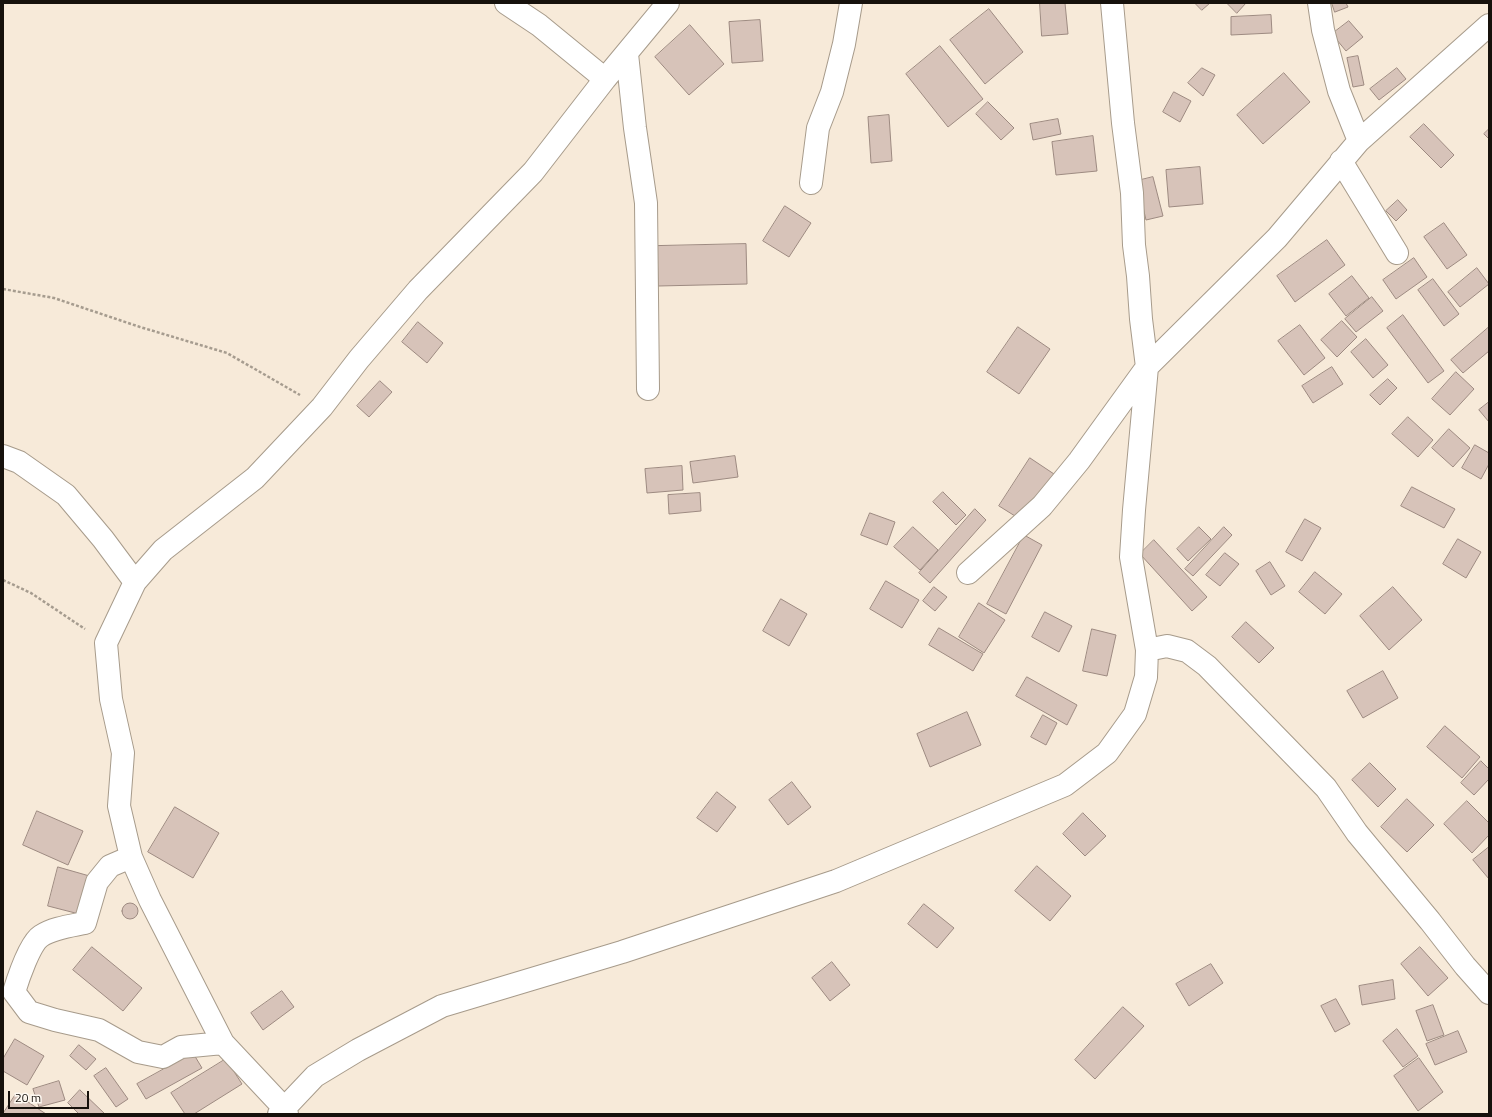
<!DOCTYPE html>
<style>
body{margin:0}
#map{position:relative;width:1492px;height:1117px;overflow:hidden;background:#f7ead9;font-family:"Titillium Web",sans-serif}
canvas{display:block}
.frame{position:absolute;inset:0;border:4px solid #16110c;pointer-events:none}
.scale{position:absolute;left:8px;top:1091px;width:81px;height:18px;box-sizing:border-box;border:2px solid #16110c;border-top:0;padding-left:5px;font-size:12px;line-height:14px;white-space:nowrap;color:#16110c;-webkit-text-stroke:3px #fef9f2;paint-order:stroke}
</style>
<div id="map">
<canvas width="1492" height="1117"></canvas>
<div class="frame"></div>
<div class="scale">20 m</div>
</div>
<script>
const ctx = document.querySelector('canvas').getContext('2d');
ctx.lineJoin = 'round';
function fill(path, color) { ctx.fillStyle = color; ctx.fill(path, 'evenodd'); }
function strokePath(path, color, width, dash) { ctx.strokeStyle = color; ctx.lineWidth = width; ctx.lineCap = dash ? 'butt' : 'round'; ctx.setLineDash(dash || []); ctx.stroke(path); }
const building = new Path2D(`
 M 1040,3 L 1065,3 L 1068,34 L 1042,36 Z
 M 1195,3 L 1210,3 L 1202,10 Z
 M 1227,3 L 1246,3 L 1237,13 Z
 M 1332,3 L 1346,3 L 1348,7 L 1335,12 Z
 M 989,9 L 1023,52 L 985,84 L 950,40 Z
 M 1271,15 L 1272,33 L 1231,35 L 1231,17 Z
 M 760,20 L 763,61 L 732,63 L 729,22 Z
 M 1349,21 L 1363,37 L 1346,51 L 1332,34 Z
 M 690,25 L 724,64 L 689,95 L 655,57 Z
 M 940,46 L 983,99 L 948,127 L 906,74 Z
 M 1358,56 L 1364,85 L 1353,87 L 1347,58 Z
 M 1202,68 L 1215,75 L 1203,96 L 1188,83 Z
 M 1397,68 L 1406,79 L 1379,100 L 1370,89 Z
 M 1284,73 L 1310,102 L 1263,144 L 1237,115 Z
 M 1174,92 L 1191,101 L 1180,122 L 1163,112 Z
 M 988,102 L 1014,128 L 1001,140 L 976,114 Z
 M 889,115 L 892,161 L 871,163 L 868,117 Z
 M 1058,119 L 1061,134 L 1033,140 L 1030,124 Z
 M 1424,124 L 1454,155 L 1441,168 L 1410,137 Z
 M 1489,129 L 1489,139 L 1484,134 Z
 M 1093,136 L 1097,171 L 1056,175 L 1052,142 Z
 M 1200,167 L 1203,204 L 1169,207 L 1166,170 Z
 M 1153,177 L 1163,216 L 1146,220 L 1137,181 Z
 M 1398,200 L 1407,210 L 1396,221 L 1386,211 Z
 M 785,206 L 811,223 L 789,257 L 763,241 Z
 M 1444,223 L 1467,255 L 1447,269 L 1424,237 Z
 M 1327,240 L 1345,265 L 1295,302 L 1277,276 Z
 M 746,244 L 747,284 L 658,286 L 657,246 Z
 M 1414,258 L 1427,277 L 1396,299 L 1383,280 Z
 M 1477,268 L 1489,284 L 1460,307 L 1448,292 Z
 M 1352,276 L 1369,298 L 1346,316 L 1329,294 Z
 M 1433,279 L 1459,314 L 1444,326 L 1418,290 Z
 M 1372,297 L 1383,311 L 1356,332 L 1345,319 Z
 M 1403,315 L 1444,371 L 1428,383 L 1387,328 Z
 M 1342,321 L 1357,337 L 1337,357 L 1321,340 Z
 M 418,322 L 443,343 L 427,363 L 402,342 Z
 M 1300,325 L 1325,358 L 1304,375 L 1278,341 Z
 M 1018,327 L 1050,349 L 1019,394 L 987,372 Z
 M 1489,327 L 1489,351 L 1463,373 L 1451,360 Z
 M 1366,339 L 1388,365 L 1373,378 L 1351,352 Z
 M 1332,367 L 1343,384 L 1313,403 L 1302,386 Z
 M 1456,372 L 1474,389 L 1450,415 L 1432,399 Z
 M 1388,379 L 1397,388 L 1380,405 L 1370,395 Z
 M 380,381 L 392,392 L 369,417 L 357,406 Z
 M 1489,402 L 1489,422 L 1479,410 Z
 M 1408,417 L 1433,440 L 1418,457 L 1392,434 Z
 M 1449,429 L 1470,448 L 1453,467 L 1432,448 Z
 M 1475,445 L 1489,453 L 1489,464 L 1481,479 L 1462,468 Z
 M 735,456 L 738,477 L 693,483 L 690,462 Z
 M 1030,458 L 1054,474 L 1023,521 L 999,506 Z
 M 682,466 L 683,490 L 647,493 L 645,469 Z
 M 1412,487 L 1455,509 L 1444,528 L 1401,506 Z
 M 943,492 L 966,515 L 956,525 L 933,502 Z
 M 700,493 L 701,511 L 669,514 L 668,495 Z
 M 975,509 L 986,520 L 930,583 L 919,573 Z
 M 870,513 L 895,522 L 887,545 L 861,535 Z
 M 1305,519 L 1321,528 L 1302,561 L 1286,552 Z
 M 913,527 L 938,550 L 920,570 L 894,547 Z
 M 1199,527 L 1211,539 L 1188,561 L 1177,549 Z
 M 1224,527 L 1232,535 L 1193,576 L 1185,569 Z
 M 1024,535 L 1042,545 L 1006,614 L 987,604 Z
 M 1458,539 L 1481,552 L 1466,578 L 1443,564 Z
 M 1154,540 L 1207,597 L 1192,611 L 1140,554 Z
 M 1225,553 L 1239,564 L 1220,586 L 1206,575 Z
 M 1270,562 L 1285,586 L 1271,595 L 1256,571 Z
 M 1315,572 L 1342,594 L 1325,614 L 1299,592 Z
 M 886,581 L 919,600 L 902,628 L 870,609 Z
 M 934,587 L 947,597 L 935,611 L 923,601 Z
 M 1393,587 L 1422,620 L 1389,650 L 1360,616 Z
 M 781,599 L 807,614 L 789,646 L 763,631 Z
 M 979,603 L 1005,620 L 984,653 L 959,637 Z
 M 1045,612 L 1072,626 L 1059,652 L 1032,637 Z
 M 1246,622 L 1274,648 L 1259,663 L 1232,637 Z
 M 939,628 L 983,654 L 973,671 L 929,645 Z
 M 1092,629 L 1116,635 L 1107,676 L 1083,671 Z
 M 1383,671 L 1398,698 L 1363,718 L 1347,691 Z
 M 1027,677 L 1077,705 L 1067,725 L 1016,696 Z
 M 967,712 L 981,745 L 930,767 L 917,734 Z
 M 1043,715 L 1057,723 L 1046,745 L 1031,737 Z
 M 1445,726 L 1480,757 L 1462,778 L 1427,747 Z
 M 1481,761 L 1489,769 L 1489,779 L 1474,795 L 1461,783 Z
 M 1370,763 L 1396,789 L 1378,807 L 1352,780 Z
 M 792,782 L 811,807 L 788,825 L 769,800 Z
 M 717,792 L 736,807 L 717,832 L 697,818 Z
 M 1407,799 L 1434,825 L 1407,852 L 1381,827 Z
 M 1467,801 L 1489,823 L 1489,835 L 1472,853 L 1444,824 Z
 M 175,807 L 219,833 L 193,878 L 148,852 Z
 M 37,811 L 83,831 L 68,865 L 23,845 Z
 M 1083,813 L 1106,836 L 1085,856 L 1063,834 Z
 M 1489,847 L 1489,879 L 1473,860 Z
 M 1037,866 L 1071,896 L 1050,921 L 1015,891 Z
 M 58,867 L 93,877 L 83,915 L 48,906 Z
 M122 911a8 8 0 1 1 16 0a8 8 0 1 1-16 0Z
 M 924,904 L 954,928 L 937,948 L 908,924 Z
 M 92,947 L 142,988 L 123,1011 L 73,970 Z
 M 1420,947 L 1448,978 L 1428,996 L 1401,964 Z
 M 832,962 L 850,985 L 830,1001 L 812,978 Z
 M 1211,964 L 1223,983 L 1189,1006 L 1176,984 Z
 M 1393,980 L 1395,999 L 1362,1005 L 1359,986 Z
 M 282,991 L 294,1007 L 263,1030 L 251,1013 Z
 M 1336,999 L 1350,1024 L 1335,1032 L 1321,1006 Z
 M 1433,1005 L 1444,1035 L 1427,1041 L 1416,1011 Z
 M 1123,1007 L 1144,1026 L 1095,1079 L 1075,1060 Z
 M 1397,1029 L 1418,1056 L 1403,1067 L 1383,1041 Z
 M 1458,1031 L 1467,1052 L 1435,1065 L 1426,1044 Z
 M 15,1039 L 44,1056 L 27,1085 L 3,1071 L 3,1059 Z
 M 79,1045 L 96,1059 L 86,1070 L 70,1056 Z
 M 193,1053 L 202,1068 L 146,1099 L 137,1084 Z
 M 1419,1058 L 1443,1092 L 1418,1111 L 1394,1076 Z
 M 226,1059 L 242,1084 L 194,1114 L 185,1114 L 171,1093 Z
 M 106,1068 L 128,1099 L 116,1107 L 94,1076 Z
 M 59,1081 L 65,1100 L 39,1107 L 33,1089 Z
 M 80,1090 L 105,1114 L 79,1114 L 68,1103 Z
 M 16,1094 L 46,1114 L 3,1114 Z`);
const path = new Path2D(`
 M 3,289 L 54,298 L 140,327 L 227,353 L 300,395
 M 3,580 L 31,593 L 85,629`);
const minor = new Path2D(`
 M 506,3 L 539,25 L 605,79
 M 1319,3 L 1323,30 L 1339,91 L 1359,141
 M 627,54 L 635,128 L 646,203 L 648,389
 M 1341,161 L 1397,253
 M 811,183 L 818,128 L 832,92 L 844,44 L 851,3
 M 3,456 L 19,462 L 66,495 L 103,539 L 135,582
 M 968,573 L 1042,506 L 1079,461 L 1147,367 L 1141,319 L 1138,276 L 1134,245 L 1132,193 L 1123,123 L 1112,3
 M 1147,650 L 1131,557 L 1134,510 L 1147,367 L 1277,238 L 1359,141 L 1489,25
 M 131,857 L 110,866 L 97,882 L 85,923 C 70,926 53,928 41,936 C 30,943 18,979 14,992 L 29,1012 L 55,1020 L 99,1030 L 138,1052 L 163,1057 L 181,1047 L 223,1043
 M 279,1114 L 315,1076 L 358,1050 L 442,1006 L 622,952 L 836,881 L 1065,785 L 1107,753 L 1135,714 L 1146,677 L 1147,650 L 1167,646 L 1187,651 L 1207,666 L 1326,788 L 1357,833 L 1430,921 L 1465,966 L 1489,993
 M 287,1114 L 284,1108 L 223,1043 L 150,900 L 131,857 L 119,806 L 123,753 L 111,699 L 106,643 L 135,582 L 163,550 L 255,478 L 322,407 L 359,359 L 418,290 L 533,172 L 605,79 L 668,3`);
fill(building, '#d7c3b9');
strokePath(building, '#9d8a81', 1);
strokePath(minor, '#a79b8b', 24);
strokePath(path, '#a69c8f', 2.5, [3, 2]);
strokePath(minor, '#fff', 22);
</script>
